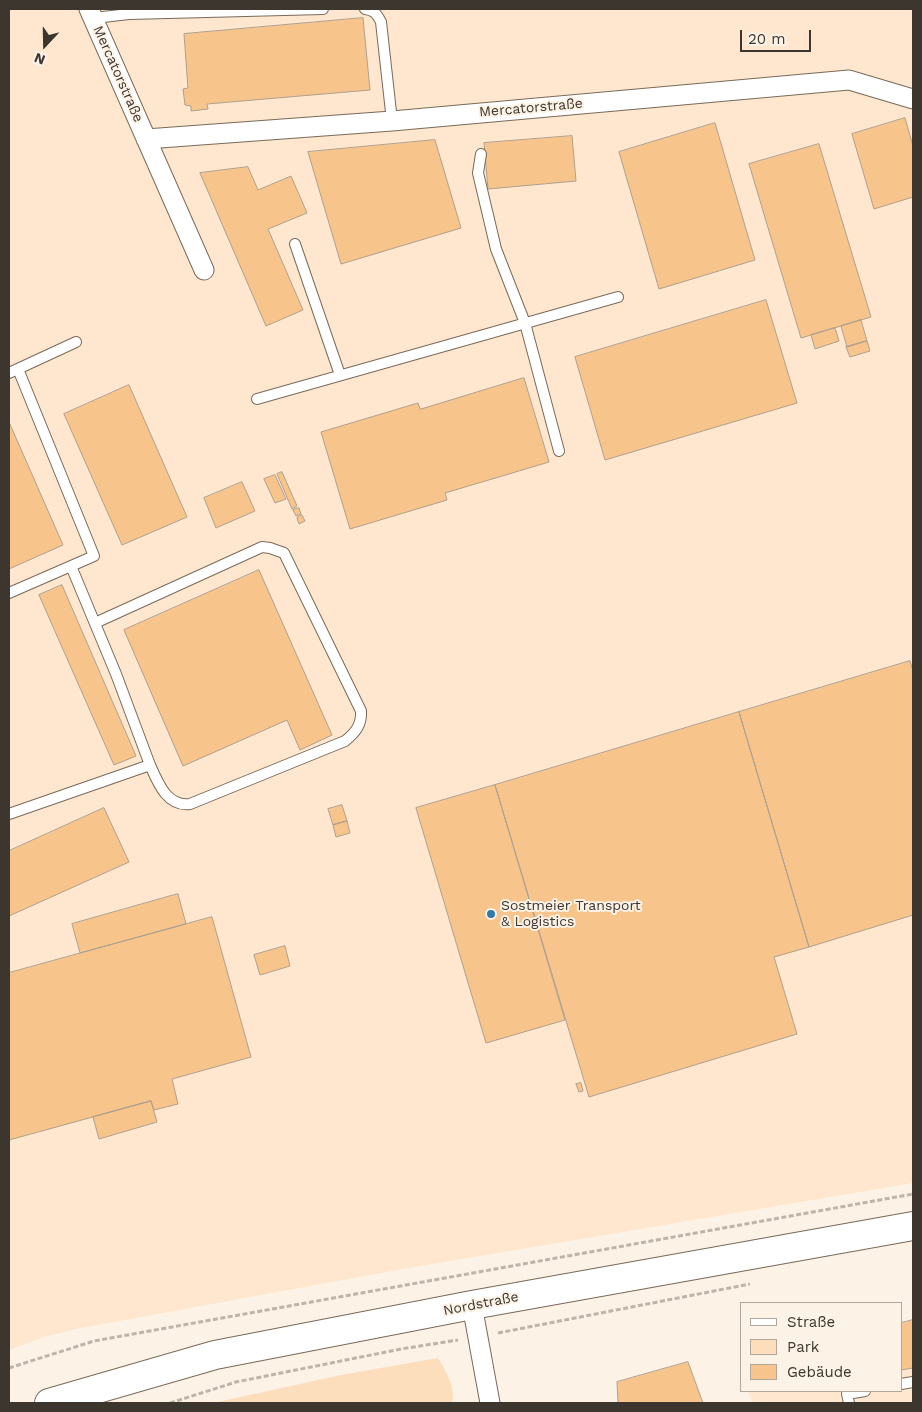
<!DOCTYPE html>
<meta charset="utf-8">
<style>
body{margin:0}
#map{position:relative;width:922px;height:1412px;overflow:hidden;background:#fcf2e6;font-family:"Work Sans",sans-serif}
canvas{display:block}
.frame{position:absolute;inset:0;border:10px solid #3d362f;pointer-events:none}
.legend{position:absolute;left:740px;top:1302px;width:162px;height:90px;box-sizing:border-box;background:#fcf2e6;border:1px solid #b0a79d;margin:0;padding:6px 9px;list-style:none;font-size:15px;color:#3d362f}
.legend li{display:flex;align-items:center;gap:10px;height:25px}
.legend b{width:25px;border:1px solid #b0a79d}
.north{position:absolute;left:20px;top:20px;width:50px;height:50px;-webkit-text-stroke:4px #fcf2e6;paint-order:stroke;rotate:201deg;font-size:14px;font-weight:700;line-height:20px;text-align:center;color:#3d362f}
.north::after{content:'';display:block;margin:auto;width:18px;height:22px;background:#3d362f;clip-path:polygon(50% 0,100% 100%,50% 72%,0 100%)}
.scale{position:absolute;left:740px;top:30px;width:71px;height:22px;box-sizing:border-box;border:2px solid #3d362f;border-top:0;padding-left:6px;font-size:15px;line-height:18px;white-space:nowrap;color:#3d362f;-webkit-text-stroke:4px #fcf2e6;paint-order:stroke}
</style>
<div id="map">
<canvas width="922" height="1412"></canvas>
<div class="frame"></div>
<ul class="legend">
<li><b style="height:6px;background:#fff"></b>Straße</li>
<li><b style="height:14px;background:#fddebc"></b>Park</li>
<li><b style="height:14px;background:#f7c58c"></b>Gebäude</li>
</ul>
<div class="north">N</div>
<div class="scale">20 m</div>
</div>
<script>
const ctx = document.querySelector('canvas').getContext('2d');
ctx.lineJoin = 'round';
function fill(path, color) { ctx.fillStyle = color; ctx.fill(path, 'evenodd'); }
function strokePath(path, color, width, dash) { ctx.strokeStyle = color; ctx.lineWidth = width; ctx.lineCap = dash ? 'butt' : 'round'; ctx.setLineDash(dash || []); ctx.stroke(path); }
function label(font, color, halo, rows, align = 'center') {
  ctx.font = font + ' "Work Sans",sans-serif'; ctx.lineWidth = 4; ctx.setLineDash([]); ctx.textBaseline = 'middle'; ctx.strokeStyle = halo; ctx.fillStyle = color; for (const [text, x, y, turn = 0] of rows) {
    ctx.save(); ctx.translate(x, y); ctx.rotate((+turn || 0) * Math.PI / 180); ctx.textAlign = isNaN(turn) ? turn : align; if (halo) ctx.strokeText(text, 0, 0); ctx.fillText(text, 0, 0); ctx.restore();
  }
}
const built = new Path2D(`
 M 9,9 L 913,9 L 913,1183 L 403,1269 L 81,1328 L 44,1337 L 9,1350 Z
 M 913,1320 L 913,1403 L 753,1403 L 748,1391 L 901,1391 L 901,1323 Z`);
const green = new Path2D(`
 M 438,1358 C 446,1371 456,1389 452,1403 L 213,1403 L 341,1375 Z`);
const building = new Path2D(`
 M 363,18 L 370,90 L 207,104 L 208,109 L 191,111 L 191,106 L 185,105 L 183,89 L 188,88 L 184,34 Z
 M 905,118 L 913,146 L 913,197 L 874,209 L 852,134 Z
 M 715,123 L 755,260 L 659,289 L 619,152 Z
 M 572,136 L 576,181 L 488,189 L 484,143 Z
 M 435,140 L 461,228 L 341,264 L 308,152 Z
 M 819,144 L 871,317 L 801,338 L 749,164 Z
 M 248,167 L 258,190 L 291,176 L 307,213 L 268,229 L 303,310 L 266,326 L 200,173 Z
 M 766,300 L 797,403 L 605,460 L 575,357 Z
 M 861,320 L 867,341 L 847,347 L 841,326 Z
 M 835,328 L 839,341 L 815,349 L 811,335 Z
 M 867,341 L 870,351 L 850,357 L 846,347 Z
 M 524,378 L 549,462 L 445,493 L 447,500 L 350,529 L 321,432 L 418,403 L 420,409 Z
 M 129,385 L 187,517 L 122,545 L 64,414 Z
 M 9,422 L 63,545 L 9,569 Z
 M 282,472 L 297,506 L 292,509 L 277,474 Z
 M 275,475 L 286,499 L 275,503 L 264,479 Z
 M 242,482 L 255,511 L 216,528 L 204,498 Z
 M 299,508 L 301,514 L 296,516 L 293,510 Z
 M 302,515 L 305,521 L 299,524 L 297,518 Z
 M 259,570 L 332,735 L 300,750 L 287,720 L 183,766 L 124,630 Z
 M 62,585 L 136,756 L 114,765 L 39,595 Z
 M 910,661 L 913,671 L 913,915 L 809,947 L 739,712 Z
 M 739,712 L 809,947 L 774,957 L 797,1034 L 589,1097 L 495,785 Z
 M 495,785 L 565,1020 L 486,1043 L 416,808 Z
 M 342,805 L 347,821 L 333,825 L 328,809 Z
 M 104,808 L 129,862 L 9,916 L 9,851 Z
 M 347,821 L 350,833 L 336,837 L 333,825 Z
 M 178,894 L 186,924 L 80,953 L 72,924 Z
 M 212,917 L 251,1057 L 172,1079 L 178,1104 L 154,1110 L 151,1101 L 9,1140 L 9,973 Z
 M 285,946 L 290,966 L 260,975 L 254,955 Z
 M 581,1083 L 583,1091 L 579,1092 L 576,1084 Z
 M 151,1101 L 157,1122 L 99,1139 L 93,1117 Z
 M 913,1320 L 913,1368 L 901,1370 L 901,1323 Z
 M 688,1362 L 703,1403 L 618,1403 L 617,1382 Z`);
const path = new Path2D(`
 M 498,1333 L 750,1284
 M 9,1368 L 94,1341 L 913,1194
 M 170,1403 L 236,1382 L 401,1349 L 458,1340`);
const lane = new Path2D(`
 M 365,9 C 374,10 377,14 381,22 L 392,121
 M 94,18 L 129,14 L 323,9
 M 481,154 L 478,173 L 496,249 L 525,323 L 559,451
 M 295,244 L 340,375
 M 9,373 L 76,342
 M 257,399 L 618,297
 M 9,593 L 94,556 L 18,369
 M 95,623 L 262,547 L 270,548 L 284,553 L 361,711 C 362,725 355,733 345,741 L 190,804 C 167,807 158,783 150,765
 M 9,814 L 150,765 L 116,674 L 71,566
 M 901,1384 L 913,1382
 M 849,1403 L 847,1394 L 865,1391`);
const street = new Path2D(`
 M 89,9 L 204,270
 M 146,139 L 392,121 L 849,80 L 913,99
 M 472,1305 L 490,1403`);
const secondary = new Path2D(`
 M 49,1403 L 215,1355 L 472,1305 L 913,1226`);
const markers = [
 [491,914,5,"#2f79ac"]
];
const streetNames = [
 ["Mercatorstraße",118,74,66],
 ["Mercatorstraße",531,108,-5],
 ["Nordstraße",481,1304,-11]
];
const poiNames = [
 ["Sostmeier Transport",501,906],
 ["& Logistics",501,922]
];
fill(built, '#fee7ce');
fill(green, '#fddebc');
fill(building, '#f7c58c');
strokePath(building, '#b0a08e', 1);
strokePath(lane, '#796a59', 12);
strokePath(street, '#796a59', 21);
strokePath(secondary, '#796a59', 30);
strokePath(path, '#bdb4aa', 3, [5, 2.5]);
strokePath(lane, '#fff', 10);
strokePath(street, '#fff', 19);
strokePath(secondary, '#fff', 28);
for (const [x, y, r, color] of markers) { const dot = new Path2D(); dot.arc(x, y, r, 0, 2 * Math.PI); ctx.fillStyle = color; ctx.fill(dot); strokePath(dot, '#fcf2e6', 2); }
label('14px', '#3d362f', '#fcf2e6', streetNames);
label('14px', '#3d362f', '#fcf2e6', poiNames, 'left');
</script>
